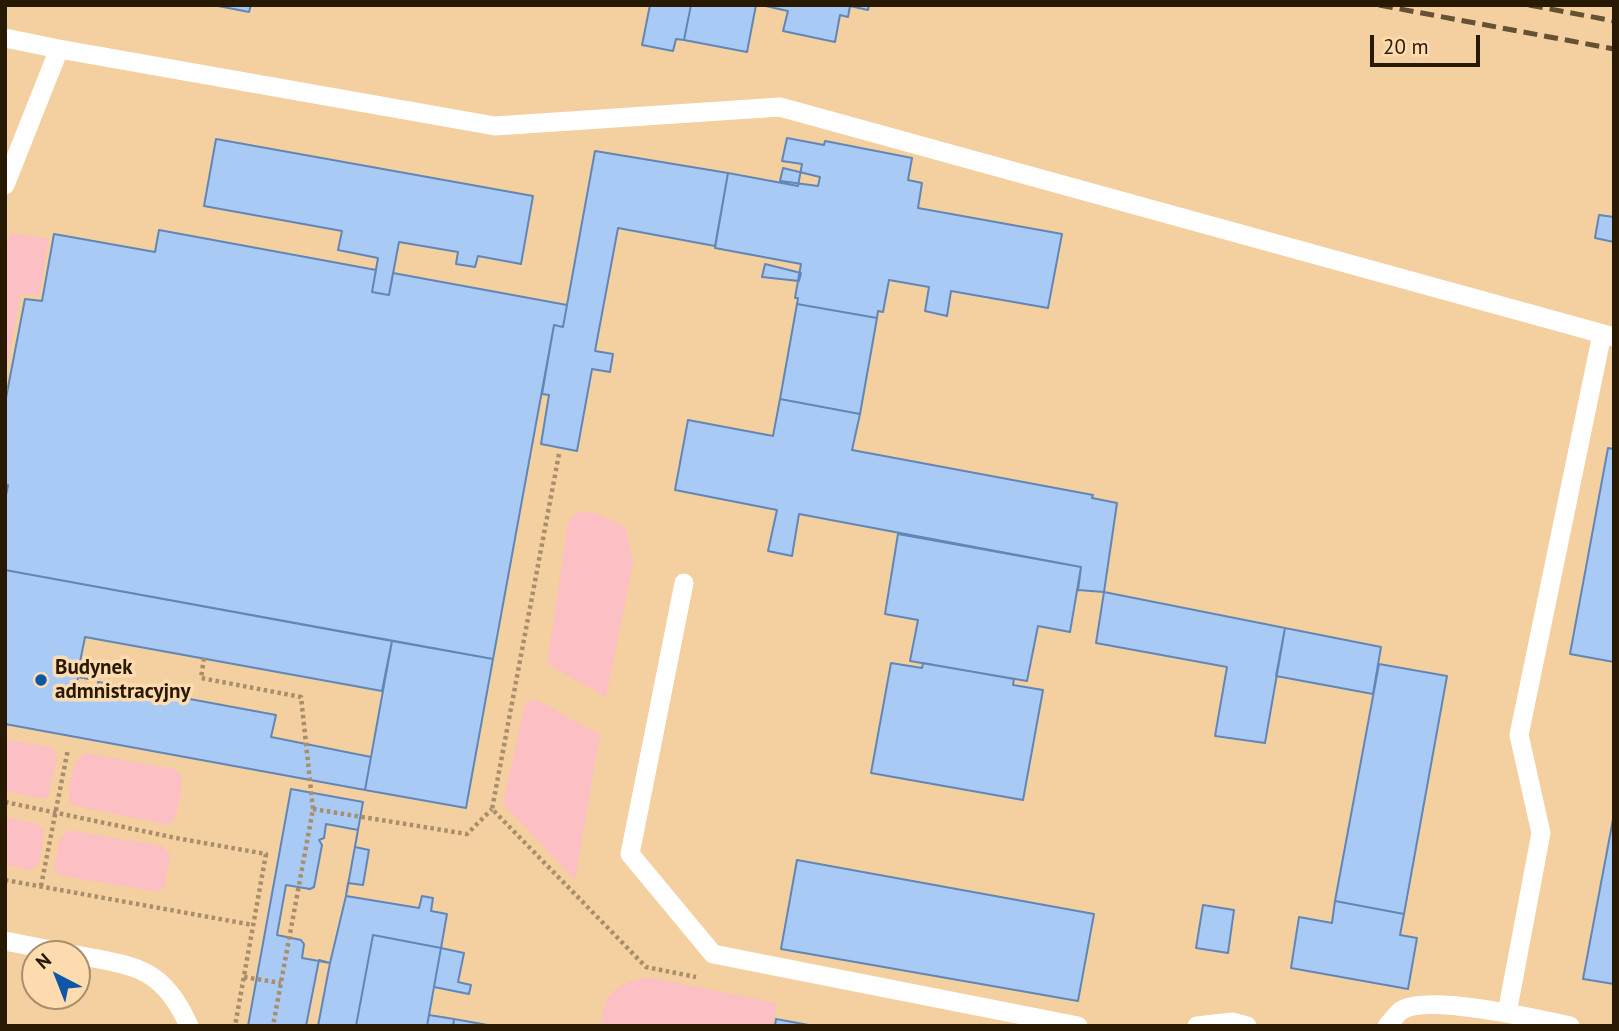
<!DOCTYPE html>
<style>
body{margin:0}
#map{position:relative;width:1619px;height:1031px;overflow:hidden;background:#fedcb0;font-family:"PT Sans",sans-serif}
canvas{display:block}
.frame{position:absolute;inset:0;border:7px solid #281903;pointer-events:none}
.north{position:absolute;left:21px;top:940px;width:70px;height:70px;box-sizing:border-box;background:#fedcb0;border:2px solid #a88e6b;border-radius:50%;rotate:318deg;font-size:19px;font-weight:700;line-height:28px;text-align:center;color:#281903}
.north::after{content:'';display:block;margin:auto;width:24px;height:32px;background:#0c58a7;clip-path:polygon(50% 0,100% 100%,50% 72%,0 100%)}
.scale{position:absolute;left:1370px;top:35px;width:110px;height:32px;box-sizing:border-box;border:4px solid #281903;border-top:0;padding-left:9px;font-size:21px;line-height:24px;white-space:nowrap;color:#281903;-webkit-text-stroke:5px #fedcb0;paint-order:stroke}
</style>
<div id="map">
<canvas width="1619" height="1031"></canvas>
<div class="frame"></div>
<div class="north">N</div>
<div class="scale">20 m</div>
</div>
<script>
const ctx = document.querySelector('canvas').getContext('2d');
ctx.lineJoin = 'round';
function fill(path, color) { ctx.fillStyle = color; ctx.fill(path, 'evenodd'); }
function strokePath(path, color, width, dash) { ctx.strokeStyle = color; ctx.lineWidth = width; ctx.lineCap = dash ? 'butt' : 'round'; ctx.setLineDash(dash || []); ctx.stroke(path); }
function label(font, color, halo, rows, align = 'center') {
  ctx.font = font + ' "PT Sans",sans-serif'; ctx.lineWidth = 7; ctx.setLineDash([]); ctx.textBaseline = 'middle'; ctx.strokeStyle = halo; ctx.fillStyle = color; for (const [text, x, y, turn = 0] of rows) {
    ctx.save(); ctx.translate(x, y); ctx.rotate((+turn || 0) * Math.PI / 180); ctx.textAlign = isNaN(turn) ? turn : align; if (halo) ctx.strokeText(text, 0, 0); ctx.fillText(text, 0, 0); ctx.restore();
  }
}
const built = new Path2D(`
 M 5,5 L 1614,5 L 1614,1026 L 5,1026 ZM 35,954 L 77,954 L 77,996 L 35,996 Z`);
const green = new Path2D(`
 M 11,233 L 49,239 L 39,296 L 21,294 L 5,377 L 5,250 Z
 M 586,511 L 598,514 L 626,527 L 633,564 L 606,697 L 547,664 L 568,522 L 575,514 Z
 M 535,699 L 600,735 L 575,880 L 503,804 L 525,703 Z
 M 5,739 L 49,747 L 56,752 L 57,759 L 48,797 L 44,799 L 5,791 Z
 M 85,753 L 175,769 L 182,777 C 180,792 181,814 169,825 L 71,805 C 66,791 72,761 85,753 Z
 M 5,817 L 38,824 L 44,830 L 39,863 L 31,870 L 5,865 Z
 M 69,830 L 162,846 L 170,854 L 165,887 L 158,892 L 59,875 L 54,868 L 60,839 Z
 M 647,977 L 777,1003 L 773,1026 L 600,1026 C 606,991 613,986 647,977 Z`);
const building = new Path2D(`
 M 213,5 L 251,5 L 249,12 Z
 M 650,5 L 691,5 L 684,40 L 676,39 L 673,51 L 642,45 Z
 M 691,5 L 756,5 L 747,52 L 684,40 Z
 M 761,5 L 869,5 L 868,10 L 850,6 L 848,17 L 840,15 L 835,42 L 783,31 L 788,11 Z
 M 787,138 L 824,145 L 825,141 L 912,158 L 908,180 L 922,183 L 918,208 L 1062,234 L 1048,308 L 951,291 L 947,316 L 925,311 L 929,287 L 889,280 L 883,312 L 878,311 L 877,318 L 797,304 L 798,298 L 795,298 L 801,264 L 715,248 L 728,173 L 798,186 L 802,164 L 782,161 Z
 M 216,139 L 533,196 L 521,264 L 478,256 L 475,267 L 456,264 L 458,252 L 399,242 L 389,295 L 372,292 L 378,258 L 338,250 L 342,231 L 204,206 Z
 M 595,151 L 728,173 L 715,246 L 618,228 L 595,351 L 613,354 L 610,372 L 592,369 L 577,451 L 541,444 L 549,395 L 542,394 L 554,325 L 563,327 Z
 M 783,168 L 820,177 L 818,186 L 780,181 Z
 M 1599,215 L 1614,217 L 1614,242 L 1595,238 Z
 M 159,230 L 376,270 L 372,292 L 389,295 L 393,273 L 567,305 L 563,327 L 554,325 L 493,659 L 5,570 L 5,500 L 8,485 L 5,485 L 5,403 L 25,299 L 42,301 L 54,234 L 155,252 Z
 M 765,264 L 801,273 L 799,281 L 762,277 Z
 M 797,304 L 877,318 L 860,414 L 780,399 Z
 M 780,399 L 860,414 L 852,450 L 1093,495 L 1092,498 L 1117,503 L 1104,592 L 1078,590 L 1081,567 L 799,514 L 792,556 L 768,551 L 777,510 L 675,490 L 688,420 L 773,436 Z
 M 1608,448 L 1614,449 L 1614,662 L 1570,654 Z
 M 898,534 L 1081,567 L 1070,632 L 1038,626 L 1027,681 L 910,661 L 918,620 L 885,614 Z
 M 5,570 L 392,641 L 382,691 L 85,637 L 80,662 L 92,664 L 93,672 L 89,679 L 78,677 L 76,689 L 96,693 L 98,682 L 276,715 L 271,737 L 371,757 L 365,790 L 5,724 Z
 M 1104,592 L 1285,628 L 1265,743 L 1215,736 L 1227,667 L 1096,643 Z
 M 1285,628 L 1381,647 L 1373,694 L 1276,676 Z
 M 392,641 L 493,659 L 466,808 L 365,790 Z
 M 891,663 L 922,668 L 923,663 L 1014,679 L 1013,685 L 1043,690 L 1023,800 L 871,773 Z
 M 1379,664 L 1447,676 L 1404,914 L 1335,901 Z
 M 291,789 L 363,802 L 346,896 L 330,963 L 319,960 L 306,1026 L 248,1026 Z
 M 1614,814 L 1614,984 L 1583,979 Z
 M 326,824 L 358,830 L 355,847 L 369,850 L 363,885 L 348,883 L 346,896 L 419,908 L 422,896 L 433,898 L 431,911 L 447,914 L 441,948 L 373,935 L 356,1026 L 318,1026 L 330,963 L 302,958 L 304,944 L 301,940 L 277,935 L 286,885 L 310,889 L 314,887 L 322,845 L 319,840 L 324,838 Z
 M 797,860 L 1094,914 L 1078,1001 L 781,949 Z
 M 1335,901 L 1404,914 L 1400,935 L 1417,938 L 1408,989 L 1291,968 L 1299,917 L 1332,923 Z
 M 1203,905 L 1234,910 L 1228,953 L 1196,948 Z
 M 373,935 L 441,948 L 427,1026 L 356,1026 Z
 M 441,948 L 464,953 L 458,982 L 471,985 L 469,994 L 434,987 Z
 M 429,1015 L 454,1019 L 453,1026 L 427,1026 Z
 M 454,1019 L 493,1026 L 453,1026 Z
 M 776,1019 L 814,1026 L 775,1026 Z`);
const path = new Path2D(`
 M 5,389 L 8,389
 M 559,454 L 492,809 L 646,967 L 696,977
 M 204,658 L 201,678 L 301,697 L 313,809 L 273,1026
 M 5,802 L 176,838 L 266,854 L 235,1026
 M 313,809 L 467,834 L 492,809
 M 5,880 L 253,925
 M 41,886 L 68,749
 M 244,977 L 281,983`);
const lane = new Path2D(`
 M 5,38 L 59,49 L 495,126 L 780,107 L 1614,337
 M 5,185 L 59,49
 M 684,583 L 630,854 L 713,954 L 1078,1026
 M 5,941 L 71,954
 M 77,955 C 135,966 163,967 189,1026
 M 1507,1013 L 1541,833 L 1519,735 L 1602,334
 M 1197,1026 L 1232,1022 L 1247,1026
 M 1387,1026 C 1392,1021 1397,1013 1402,1010 C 1430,994 1537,1019 1570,1026`);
const rail = new Path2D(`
 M 1379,5 L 1614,49
 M 1529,5 L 1614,21`);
const markers = [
 [41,680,7,"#0c58a7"]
];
const poiNames = [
 ["Budynek",55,668],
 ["admnistracyjny",55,692]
];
fill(built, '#f4cf9f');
fill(green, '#fcbfc3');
fill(building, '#a9caf5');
strokePath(building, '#6187b7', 2);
strokePath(path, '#a98e6b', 4.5, [3.5, 3.5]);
strokePath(lane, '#fff', 19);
strokePath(rail, '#655134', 5, [14, 7]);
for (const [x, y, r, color] of markers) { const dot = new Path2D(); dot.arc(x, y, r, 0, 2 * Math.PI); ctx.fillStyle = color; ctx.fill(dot); strokePath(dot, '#fedcb0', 2.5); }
label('bold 21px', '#281903', '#fedcb0', poiNames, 'left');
</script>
